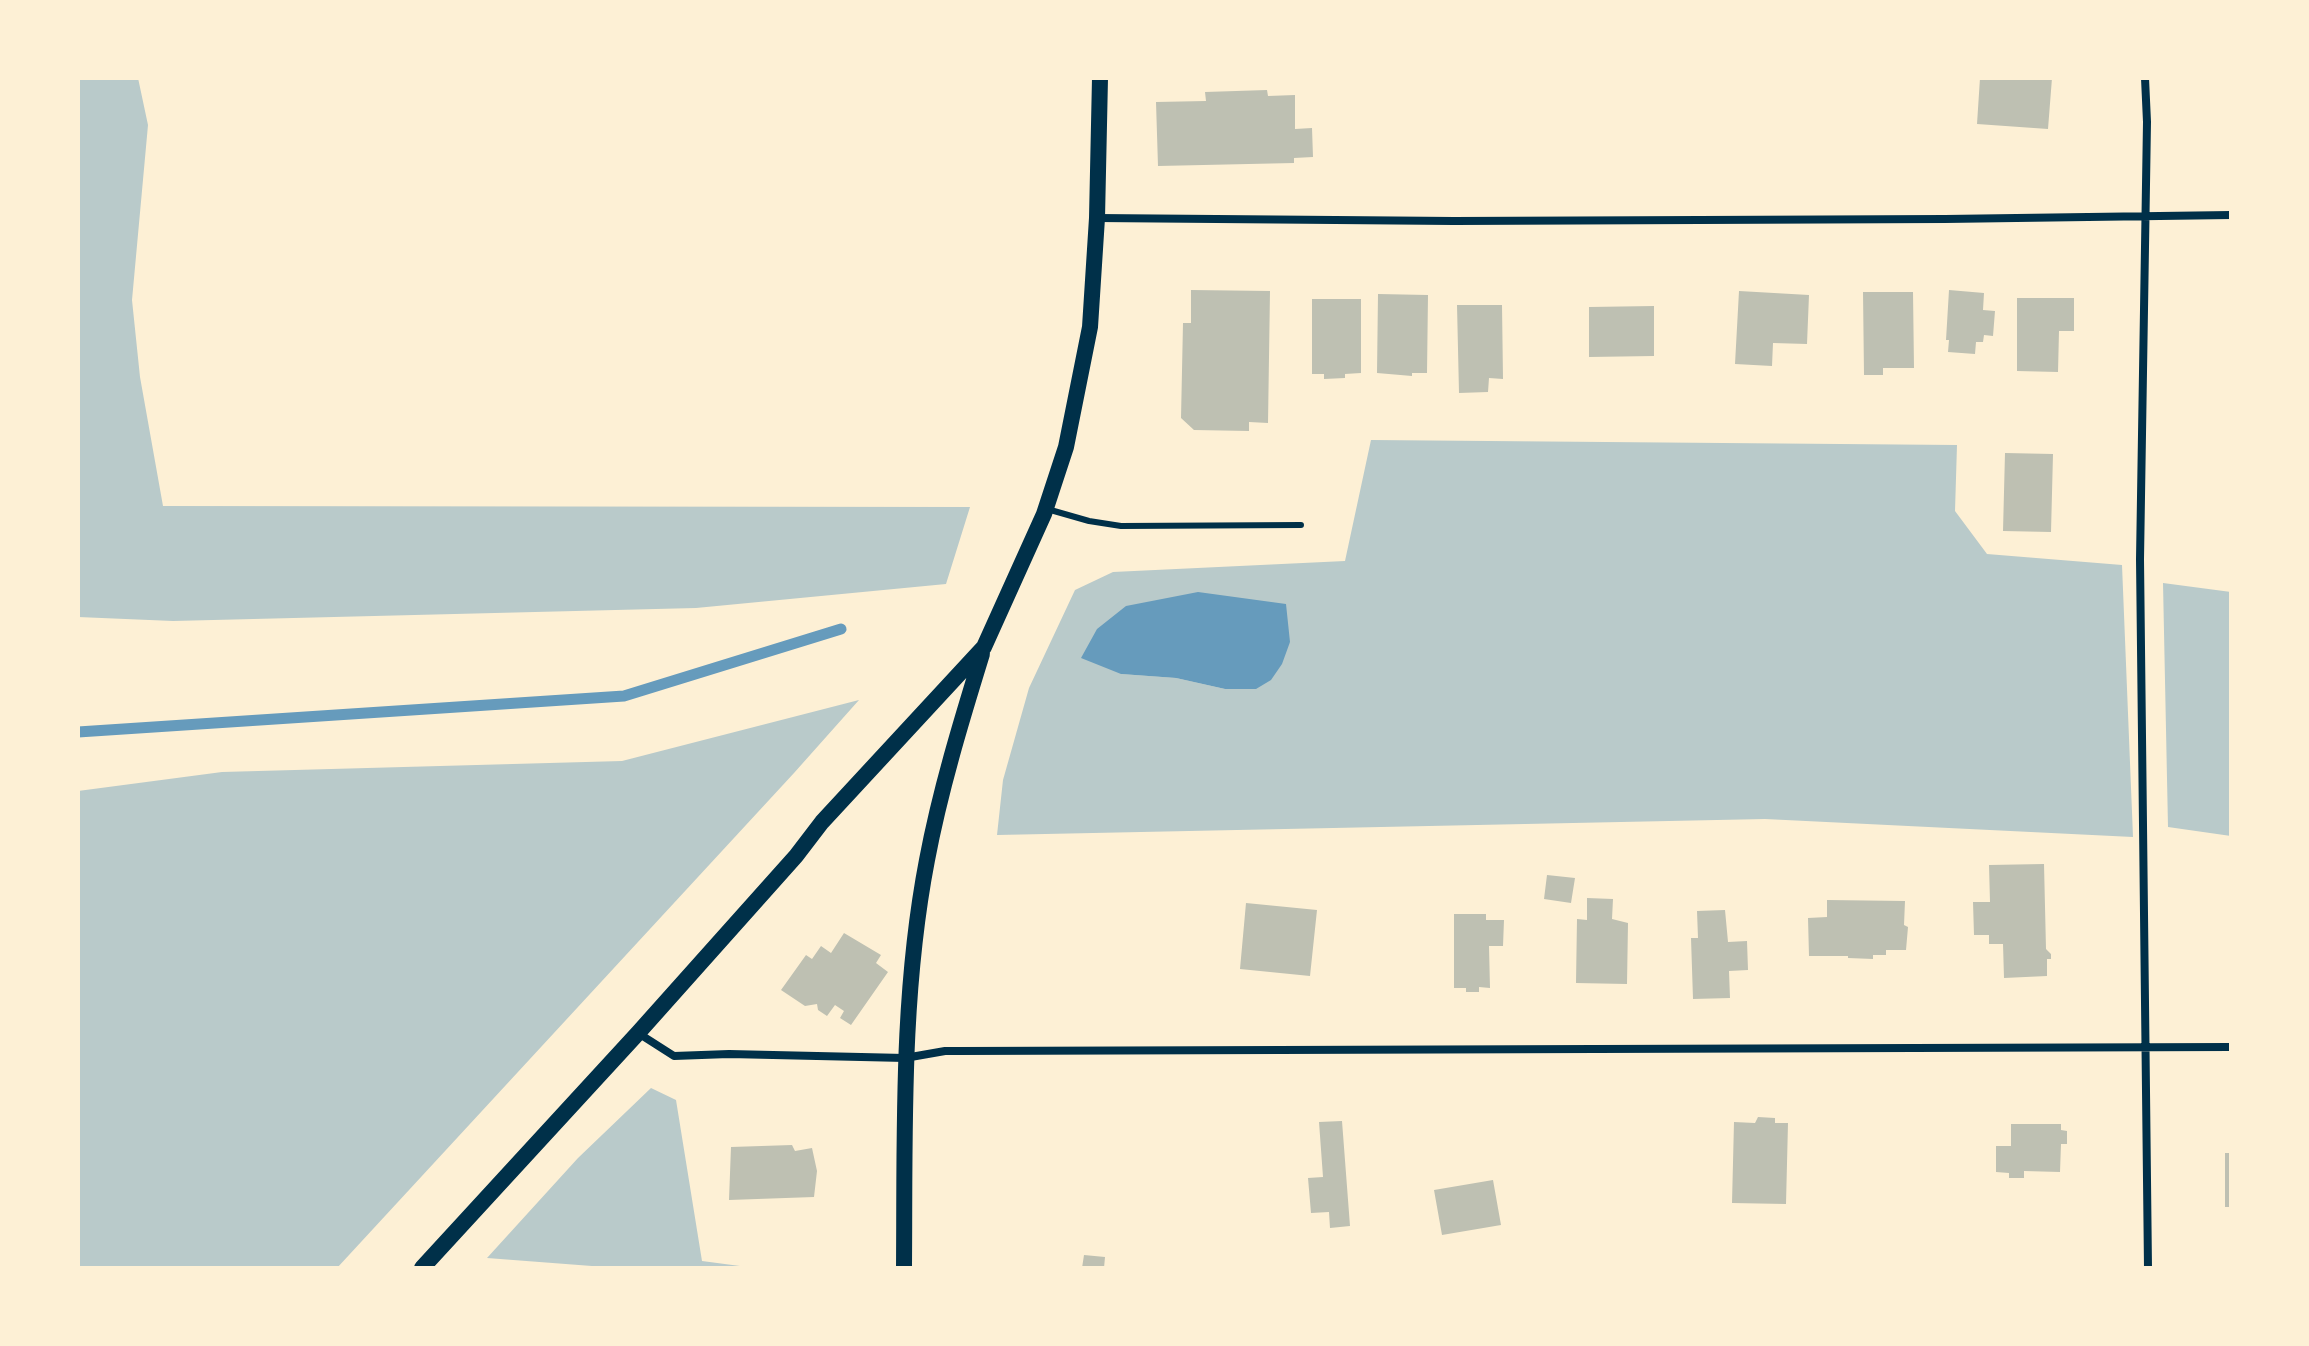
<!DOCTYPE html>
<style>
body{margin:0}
#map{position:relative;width:2309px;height:1346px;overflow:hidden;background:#fdf0d5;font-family:Roboto,sans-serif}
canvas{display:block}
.frame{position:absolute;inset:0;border:80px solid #fdf0d5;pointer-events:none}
</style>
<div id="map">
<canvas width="2309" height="1346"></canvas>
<div class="frame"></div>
</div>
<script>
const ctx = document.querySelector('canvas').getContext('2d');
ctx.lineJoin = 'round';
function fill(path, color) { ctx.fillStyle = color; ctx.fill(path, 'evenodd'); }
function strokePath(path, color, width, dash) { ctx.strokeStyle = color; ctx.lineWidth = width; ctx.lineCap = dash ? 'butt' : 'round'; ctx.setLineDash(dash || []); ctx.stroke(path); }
const green = new Path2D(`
 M 78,78 L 138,78 L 148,125 L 132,300 L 140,377 L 163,506 L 970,507 L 946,584 L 696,608 L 173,621 L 78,617 Z
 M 1371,440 L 1957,445 L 1955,511 L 1987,554 L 2122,565 L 2133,837 L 1765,819 L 997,835 L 1003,780 L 1029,688 L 1075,590 L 1113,572 L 1345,561 ZM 1290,642 L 1225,689 L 1176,678 L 1121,674 Z
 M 2163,583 L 2231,592 L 2231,836 L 2168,827 Z
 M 859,700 L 794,773 L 337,1268 L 78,1268 L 78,791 L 222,772 L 622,761 Z
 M 651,1088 L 676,1100 L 702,1261 L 755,1268 L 618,1268 L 487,1258 L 578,1158 Z`);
const water = new Path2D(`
 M 1198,592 L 1286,604 L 1290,642 L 1282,664 L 1271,680 L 1256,689 L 1225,689 L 1176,678 L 1121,674 L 1081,658 L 1097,629 L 1126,606 Z`);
const stream = new Path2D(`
 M 78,732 L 624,696 L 841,629`);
const building = new Path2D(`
 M 1980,78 L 2052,78 L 2048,129 L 1977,124 Z
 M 1267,90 L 1268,96 L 1295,95 L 1295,129 L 1312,128 L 1313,157 L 1294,158 L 1294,163 L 1158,166 L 1156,102 L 1206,101 L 1205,92 Z
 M 1191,290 L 1270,291 L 1268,423 L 1249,422 L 1249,431 L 1194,430 L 1181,418 L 1183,323 L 1191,323 Z
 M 1949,290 L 1984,293 L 1983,310 L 1995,311 L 1993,336 L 1984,335 L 1983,342 L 1976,342 L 1975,354 L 1948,352 L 1949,340 L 1946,340 Z
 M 1739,291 L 1809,295 L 1807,344 L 1773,343 L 1772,366 L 1735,364 Z
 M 1863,292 L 1913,292 L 1914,368 L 1883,368 L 1883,375 L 1864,375 Z
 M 1378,294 L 1428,295 L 1427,373 L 1412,373 L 1412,376 L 1377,373 Z
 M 2017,298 L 2074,298 L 2074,331 L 2059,331 L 2058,372 L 2017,371 Z
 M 1312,299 L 1361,299 L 1361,373 L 1345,374 L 1345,378 L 1324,379 L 1324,374 L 1312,374 Z
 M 1457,305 L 1502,305 L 1503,379 L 1489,378 L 1488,392 L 1459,393 Z
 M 1654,306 L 1654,356 L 1589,357 L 1589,307 Z
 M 2005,453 L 2053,454 L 2051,532 L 2003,531 Z
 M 2044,864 L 2046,949 L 2051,954 L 2051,959 L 2047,959 L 2047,976 L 2004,978 L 2003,944 L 1989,944 L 1989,935 L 1974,935 L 1973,902 L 1990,902 L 1989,865 Z
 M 1547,875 L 1575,878 L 1571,903 L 1544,899 Z
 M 1587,898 L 1613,899 L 1612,919 L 1628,923 L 1627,984 L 1576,983 L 1577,919 L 1587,920 Z
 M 1827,900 L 1905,901 L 1904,925 L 1908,927 L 1906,950 L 1886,950 L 1886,955 L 1873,955 L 1873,959 L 1848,958 L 1848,956 L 1809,956 L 1808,918 L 1827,917 Z
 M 1246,903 L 1317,910 L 1310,976 L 1240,969 Z
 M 1725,910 L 1728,942 L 1747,941 L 1748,970 L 1729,971 L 1730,998 L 1693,999 L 1691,938 L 1698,938 L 1697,911 Z
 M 1454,914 L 1486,914 L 1486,920 L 1504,920 L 1503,946 L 1489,946 L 1490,988 L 1479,987 L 1479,992 L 1466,992 L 1466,988 L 1454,988 Z
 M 844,933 L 881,955 L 876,963 L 888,972 L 851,1025 L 840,1018 L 844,1011 L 835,1005 L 827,1016 L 818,1010 L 817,1004 L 805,1006 L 781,990 L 806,955 L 812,959 L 821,946 L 831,953 Z
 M 1758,1117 L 1775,1118 L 1775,1123 L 1788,1123 L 1786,1204 L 1732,1203 L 1734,1122 L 1755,1123 Z
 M 1342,1121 L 1350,1226 L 1330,1228 L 1329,1212 L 1311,1213 L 1308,1178 L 1323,1177 L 1319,1122 Z
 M 2011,1124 L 2061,1124 L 2061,1130 L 2067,1131 L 2067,1144 L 2061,1144 L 2060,1172 L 2024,1171 L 2024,1178 L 2009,1178 L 2009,1173 L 1996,1172 L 1996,1146 L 2011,1146 Z
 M 792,1145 L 795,1151 L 812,1148 L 817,1171 L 814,1197 L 729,1200 L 731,1147 Z
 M 2225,1153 L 2231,1153 L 2231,1207 L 2225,1207 Z
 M 1493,1180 L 1501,1225 L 1442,1235 L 1434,1190 Z
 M 1084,1255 L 1105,1257 L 1104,1268 L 1082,1268 Z`);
const service = new Path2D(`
 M 1047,509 L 1089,521 L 1121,526 L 1301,525`);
const minor = new Path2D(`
 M 2145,78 L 2147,122 L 2140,559 L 2148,1268
 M 1097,218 L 1454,221 L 1945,219 L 2231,215
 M 638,1033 L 674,1056 L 729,1054 L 905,1058 L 945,1051 L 960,1051 L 2231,1047`);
const secondary = new Path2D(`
 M 422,1268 L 638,1033 L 796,856 L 822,822 L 984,647 L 1044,514 L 1066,447 L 1090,327 L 1097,218 L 1100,78
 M 904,1268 C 905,1132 901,995 927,860 C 940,791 961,722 982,654`);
fill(green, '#b9caca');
fill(water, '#669bbc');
strokePath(stream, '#669bbc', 11);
fill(building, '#bec0b2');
strokePath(service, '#003049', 6);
strokePath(minor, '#003049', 8);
strokePath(secondary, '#003049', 16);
</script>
